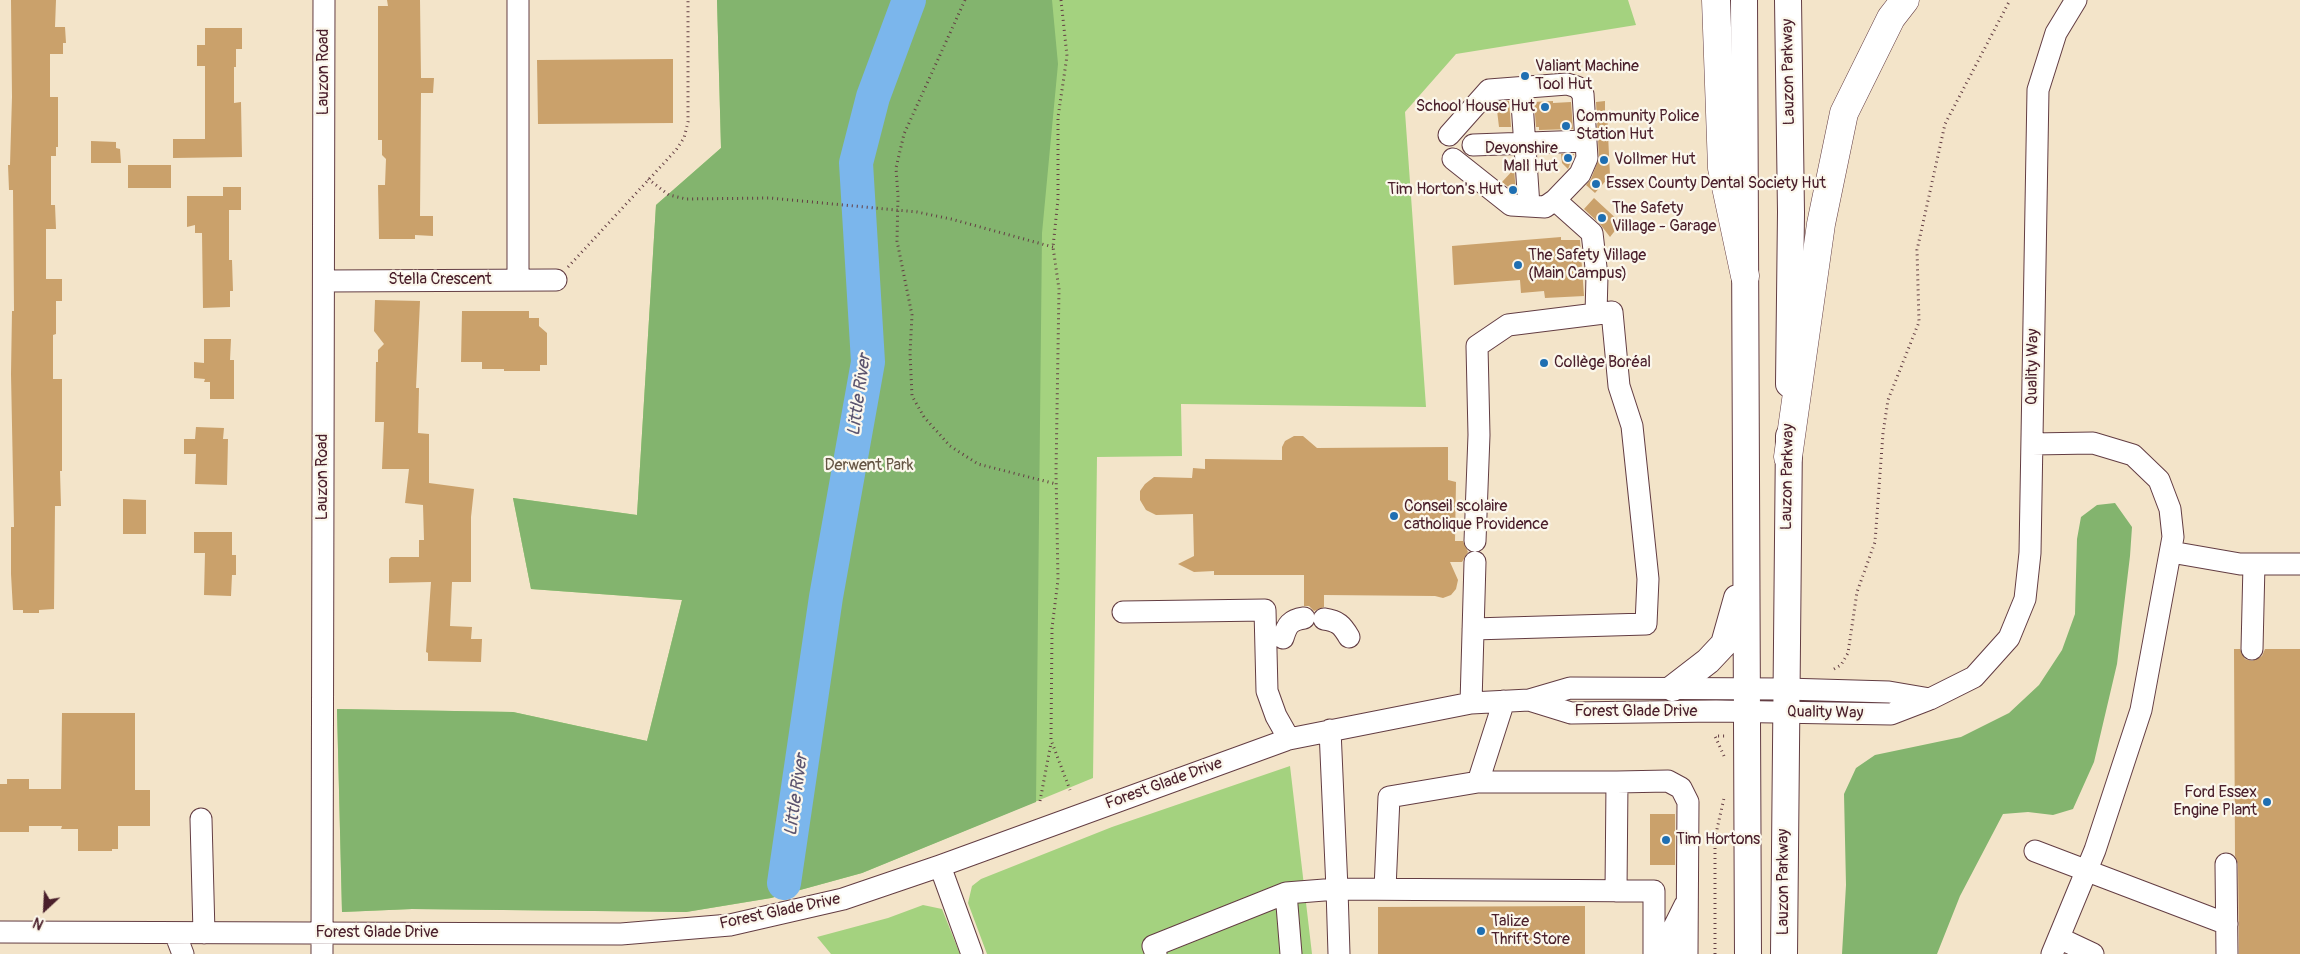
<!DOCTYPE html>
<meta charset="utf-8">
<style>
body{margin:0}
#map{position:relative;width:2300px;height:954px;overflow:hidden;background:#f3e4c9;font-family:Pangolin,sans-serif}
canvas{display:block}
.north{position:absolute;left:20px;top:884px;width:50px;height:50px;-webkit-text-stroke:4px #fbf7ec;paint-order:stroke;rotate:205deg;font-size:14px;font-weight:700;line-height:20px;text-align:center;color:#4a1f2b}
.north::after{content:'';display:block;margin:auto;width:18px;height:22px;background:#4a1f2b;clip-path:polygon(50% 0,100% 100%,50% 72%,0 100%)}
</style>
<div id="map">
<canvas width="2300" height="954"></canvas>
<div class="north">N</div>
</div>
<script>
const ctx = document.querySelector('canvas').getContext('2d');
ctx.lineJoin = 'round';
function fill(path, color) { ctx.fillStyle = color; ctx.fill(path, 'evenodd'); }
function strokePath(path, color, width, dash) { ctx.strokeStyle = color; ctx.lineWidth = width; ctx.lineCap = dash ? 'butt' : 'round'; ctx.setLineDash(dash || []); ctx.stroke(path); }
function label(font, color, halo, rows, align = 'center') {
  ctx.font = font + ' Pangolin,sans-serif'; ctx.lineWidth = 4.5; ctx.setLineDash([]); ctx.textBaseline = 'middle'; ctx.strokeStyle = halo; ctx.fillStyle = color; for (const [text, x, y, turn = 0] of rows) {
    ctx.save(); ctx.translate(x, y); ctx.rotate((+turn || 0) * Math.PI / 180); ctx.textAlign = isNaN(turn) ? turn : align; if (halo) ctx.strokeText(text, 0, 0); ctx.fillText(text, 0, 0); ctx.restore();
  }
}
const green = new Path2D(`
 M 717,0 L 1628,0 L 1636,25 L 1456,54 L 1405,112 L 1426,407 L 1181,404 L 1182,456 L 1097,457 L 1093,778 L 862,873 L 771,898 L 686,912 L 412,909 L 342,912 L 337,709 L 513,712 L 647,741 L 682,600 L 531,589 L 513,498 L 637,515 L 656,205 L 721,148 Z
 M 1290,766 L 1312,954 L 987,954 L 968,903 L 972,886 L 981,879 L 1112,827 Z
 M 923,905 L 942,909 L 960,954 L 831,954 L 817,937 L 888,918 Z`);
const forest = new Path2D(`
 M 717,0 L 1052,0 L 1058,64 L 1042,233 L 1036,802 L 862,873 L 771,898 L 686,912 L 412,909 L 342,912 L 337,709 L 513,712 L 647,741 L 682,600 L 531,589 L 513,498 L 637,515 L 656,205 L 721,148 Z
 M 2115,503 L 2132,527 L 2130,556 L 2117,664 L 2094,762 L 2073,809 L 2053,815 L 2028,812 L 2003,814 L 1960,896 L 1937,954 L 1842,954 L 1846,885 L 1844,794 L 1856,768 L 1875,755 L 1961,737 L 2009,713 L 2039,685 L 2062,650 L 2075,614 L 2077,539 L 2081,517 L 2097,505 Z`);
const river = new Path2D(`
 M 784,883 L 826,597 L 868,362 L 856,163 L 873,97 L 909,0`);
const building = new Path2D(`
 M 11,0 L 56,0 L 55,27 L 65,27 L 66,43 L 63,43 L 63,54 L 50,54 L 50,97 L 58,97 L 58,147 L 56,147 L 56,156 L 51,156 L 51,205 L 55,205 L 56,229 L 46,229 L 46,279 L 62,279 L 62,301 L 56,301 L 56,334 L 53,335 L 53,379 L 62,379 L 62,471 L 60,471 L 61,506 L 55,506 L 54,609 L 39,610 L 39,613 L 23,613 L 23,610 L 13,610 L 11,574 L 11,527 L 14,527 L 11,374 L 12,311 L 14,311 L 13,190 L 9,190 L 8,165 L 10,165 L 12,97 Z
 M 387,0 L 420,0 L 421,78 L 434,78 L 433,93 L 421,93 L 420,216 L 433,216 L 433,236 L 415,235 L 415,239 L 379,239 L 378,185 L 385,185 L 386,159 L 382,155 L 382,140 L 378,140 L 378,6 L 388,6 Z
 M 205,28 L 242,28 L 242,49 L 236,49 L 236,67 L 234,67 L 234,103 L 241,102 L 242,157 L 173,158 L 173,139 L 205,139 L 205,66 L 197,66 L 197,45 L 205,45 Z
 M 673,59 L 673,123 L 538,124 L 537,60 Z
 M 1509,101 L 1511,127 L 1499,127 L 1496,102 Z
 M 1553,101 L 1553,103 L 1571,102 L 1573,129 L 1539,130 L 1539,127 L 1536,127 L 1534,102 Z
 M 1605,101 L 1605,113 L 1607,113 L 1610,176 L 1595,193 L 1586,185 L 1591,179 L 1599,158 L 1596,102 Z
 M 91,141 L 116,142 L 116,148 L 120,149 L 121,163 L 91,163 Z
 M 1561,154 L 1574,154 L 1568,169 L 1562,163 Z
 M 128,165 L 171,165 L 171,188 L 128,188 Z
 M 1514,169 L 1516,193 L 1502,182 Z
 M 223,187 L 241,187 L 241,210 L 229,210 L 229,260 L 232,260 L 233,291 L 230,291 L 230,307 L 203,308 L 202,233 L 195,233 L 195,225 L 187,227 L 187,196 L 223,196 Z
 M 1594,198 L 1621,223 L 1610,237 L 1600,224 L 1584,209 Z
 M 1561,237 L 1561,240 L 1580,240 L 1584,296 L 1545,298 L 1544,291 L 1521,293 L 1520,280 L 1454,285 L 1452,246 Z
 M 375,300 L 420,301 L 416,388 L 419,388 L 418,433 L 429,434 L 429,483 L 474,489 L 471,517 L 471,582 L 452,582 L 450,626 L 472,627 L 471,639 L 482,639 L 481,662 L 428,661 L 428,653 L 426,652 L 431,582 L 389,583 L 389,559 L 391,557 L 419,557 L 419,540 L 424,540 L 423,505 L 405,503 L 409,469 L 382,469 L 384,422 L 375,422 L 376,362 L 378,362 L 378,350 L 384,344 L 374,331 Z
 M 462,311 L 529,311 L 529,318 L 539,318 L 539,326 L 547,333 L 547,365 L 540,365 L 540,371 L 504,371 L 504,369 L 482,369 L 482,362 L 461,362 Z
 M 204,339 L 231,339 L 230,360 L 234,360 L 234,399 L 210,399 L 210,382 L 204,382 L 205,379 L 194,378 L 194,362 L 204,363 Z
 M 196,427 L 224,428 L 223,439 L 228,439 L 227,485 L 195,484 L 196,454 L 184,454 L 184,439 L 195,439 Z
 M 1294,436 L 1303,436 L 1317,448 L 1448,447 L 1448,480 L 1456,482 L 1455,541 L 1463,541 L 1468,552 L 1462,562 L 1450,562 L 1458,580 L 1456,589 L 1451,595 L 1443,598 L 1435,596 L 1324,595 L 1324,607 L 1314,611 L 1309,606 L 1304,606 L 1304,575 L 1214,575 L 1214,571 L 1194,572 L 1178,564 L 1194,556 L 1193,514 L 1156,515 L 1146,510 L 1140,500 L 1140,491 L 1145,484 L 1154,477 L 1192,478 L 1193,468 L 1205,469 L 1205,459 L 1282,460 L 1282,447 L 1285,441 Z
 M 123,499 L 146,500 L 146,534 L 123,534 Z
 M 194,532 L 232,532 L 232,555 L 236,555 L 236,575 L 232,575 L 231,596 L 204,595 L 205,553 L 194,553 Z
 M 2234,649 L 2240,649 L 2245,659 L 2252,661 L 2262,656 L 2265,649 L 2300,649 L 2300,954 L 2239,954 L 2238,864 L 2235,856 Z
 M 62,713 L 135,713 L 135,790 L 150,790 L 150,826 L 118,826 L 118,849 L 112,849 L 112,851 L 78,851 L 78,829 L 61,829 L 62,826 L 29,826 L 29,832 L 0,832 L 0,784 L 7,784 L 7,779 L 29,779 L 29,789 L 61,789 Z
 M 1650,814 L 1675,814 L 1675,865 L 1650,865 Z
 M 1585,906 L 1585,954 L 1378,954 L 1378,907 Z`);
const path = new Path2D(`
 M 965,0 L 904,134 L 896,168 L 898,196 L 897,241 L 912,315 L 910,353 L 912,396 L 924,417 L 950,446 L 978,464 L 1056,484
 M 1061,0 L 1067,56 L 1058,117 L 1058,199 L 1053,247 L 1059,289 L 1056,472 L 1058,580 L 1052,628 L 1051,740 L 1070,790
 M 648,179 L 669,195 L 686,199 L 770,198 L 917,212 L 951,219 L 1053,247
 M 568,267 L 676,150 L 684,138 L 688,122 L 688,0
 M 1834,669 L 1841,665 L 1848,653 L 1857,592 L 1875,542 L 1883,433 L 1888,400 L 1919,322 L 1917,250 L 1945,124 L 2010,0
 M 1724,756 L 1715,736 L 1727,736
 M 1040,801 L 1051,743
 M 1715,954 L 1715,838 L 1724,798`);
const minor = new Path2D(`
 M 1521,88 L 1529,206
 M 1449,135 L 1489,90 L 1567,84 L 1577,87 L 1583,94 L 1587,158 L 1580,174 L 1555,200 L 1592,233 L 1597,276 L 1596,314
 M 1473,145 L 1586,141
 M 1453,159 L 1511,205 L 1545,207 L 1555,200
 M 518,280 L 518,0
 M 324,281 L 556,280
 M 2032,444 L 2093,443 L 2133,455 L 2159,480 L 2170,509 L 2173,537 L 2141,710 L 2095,850 L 2052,954
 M 2171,552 L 2240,564 L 2300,564
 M 1123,612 L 1265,610 L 1267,691 L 1276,716 L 1289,739
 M 1324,619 C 1338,621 1342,625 1349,637
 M 1473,629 L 1646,624 L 1648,579 L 1632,426 L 1619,386 L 1612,312 L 1508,325 L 1477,346 L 1479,435 L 1475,541
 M 1283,638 C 1287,625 1290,620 1304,618
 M 2252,649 L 2254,564
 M 1529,700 L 1571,713 L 1716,711 L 1891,714 L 1930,699 L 1974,677 L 2009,638 L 2025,599 L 2030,553 L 2038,90 L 2056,33 L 2076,0
 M 1471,703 L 1475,562
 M 1330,730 L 1337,889 L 1654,891 L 1654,954
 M 1478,782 L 1504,701
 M 1617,782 L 1668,781 L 1681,788 L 1688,802 L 1687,954
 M 201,819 L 204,933
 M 2035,851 L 2227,924
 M 2226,864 L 2227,954
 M 940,866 L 972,954
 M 1385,889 L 1389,797 L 1478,782 L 1617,782 L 1616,891
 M 1286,893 L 1337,889 L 1339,954
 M 0,932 L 621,934 L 730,925 L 843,899 L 940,866 L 1289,739 L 1471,703 L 1529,700 L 1570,688 L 1786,689 L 1889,692 L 1930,699
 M 175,933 L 183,954
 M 2059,938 L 2093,954
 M 322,954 L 324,0
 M 1156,954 L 1153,946 L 1286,893 L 1291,954
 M 1672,954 L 1672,931 L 1685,905`);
const major = new Path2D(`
 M 1744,0 L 1748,954
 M 1788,0 L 1791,212 L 1789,384
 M 1673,688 L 1708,661 L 1724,644 L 1737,598
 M 1784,954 L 1789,436`);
const highway = new Path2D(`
 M 1716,0 L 1722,168 L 1745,276
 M 1788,457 L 1821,224 L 1844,113 L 1891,18 L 1905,0`);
const markers = [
 [1525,76,5,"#1f6fb2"],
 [1545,107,5,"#1f6fb2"],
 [1566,126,5,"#1f6fb2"],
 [1568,158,5,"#1f6fb2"],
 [1604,160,5,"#1f6fb2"],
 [1596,184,5,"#1f6fb2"],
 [1513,190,5,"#1f6fb2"],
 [1602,218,5,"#1f6fb2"],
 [1518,265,5,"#1f6fb2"],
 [1544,363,5,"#1f6fb2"],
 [1394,516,5,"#1f6fb2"],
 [2267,802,5,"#1f6fb2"],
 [1666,840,5,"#1f6fb2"],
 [1481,931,5,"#1f6fb2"]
];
const poiNames = [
 ["Valiant Machine",1535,67],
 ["Tool Hut",1535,85],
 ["School House Hut",1535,107,"right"],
 ["Community Police",1576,117],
 ["Station Hut",1576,135],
 ["Devonshire",1558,149,"right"],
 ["Mall Hut",1558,167,"right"],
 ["Vollmer Hut",1614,160],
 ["Essex County Dental Society Hut",1606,184],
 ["Tim Horton's Hut",1503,190,"right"],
 ["The Safety",1612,209],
 ["Village - Garage",1612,227],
 ["The Safety Village",1528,256],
 ["(Main Campus)",1528,274],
 ["Collège Boréal",1554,363],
 ["Conseil scolaire",1404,507],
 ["catholique Providence",1404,525],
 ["Ford Essex",2257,793,"right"],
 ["Engine Plant",2257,811,"right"],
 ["Tim Hortons",1676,840],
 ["Talize",1491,922],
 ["Thrift Store",1491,940]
];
const streetNames = [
 ["Lauzon Road",324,72,-90],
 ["Lauzon Parkway",1789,72,-91],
 ["Stella Crescent",440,280],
 ["Quality Way",2033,367,-89],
 ["Lauzon Road",323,477,-90],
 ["Lauzon Parkway",1788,477,-89],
 ["Forest Glade Drive",1636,712],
 ["Quality Way",1825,713,1],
 ["Forest Glade Drive",1164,784,-20],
 ["Lauzon Parkway",1784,882,-90],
 ["Forest Glade Drive",780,912,-12],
 ["Forest Glade Drive",377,933]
];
const parkNames = [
 ["Derwent Park",869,466]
];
const waterNames = [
 ["Little River",860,395,-82],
 ["Little River",797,795,-82]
];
fill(green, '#a4d27f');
fill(forest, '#83b46e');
strokePath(river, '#7bb6ec', 34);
fill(building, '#caa16b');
strokePath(minor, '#633d43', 23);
strokePath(major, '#633d43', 28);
strokePath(highway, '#633d43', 29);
strokePath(path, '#633d43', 3, [1, 4]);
strokePath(minor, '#fff', 21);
strokePath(major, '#fff', 26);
strokePath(highway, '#fff', 28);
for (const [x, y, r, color] of markers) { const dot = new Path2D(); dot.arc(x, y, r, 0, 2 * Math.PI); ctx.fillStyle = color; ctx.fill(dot); strokePath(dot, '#fbf7ec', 2); }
label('16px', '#4a1f2b', '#fbf7ec', poiNames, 'left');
label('16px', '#4a1f2b', '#fbf7ec', streetNames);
label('16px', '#655544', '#fbf7ec', parkNames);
label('italic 18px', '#5b546f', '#fbf7ec', waterNames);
</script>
